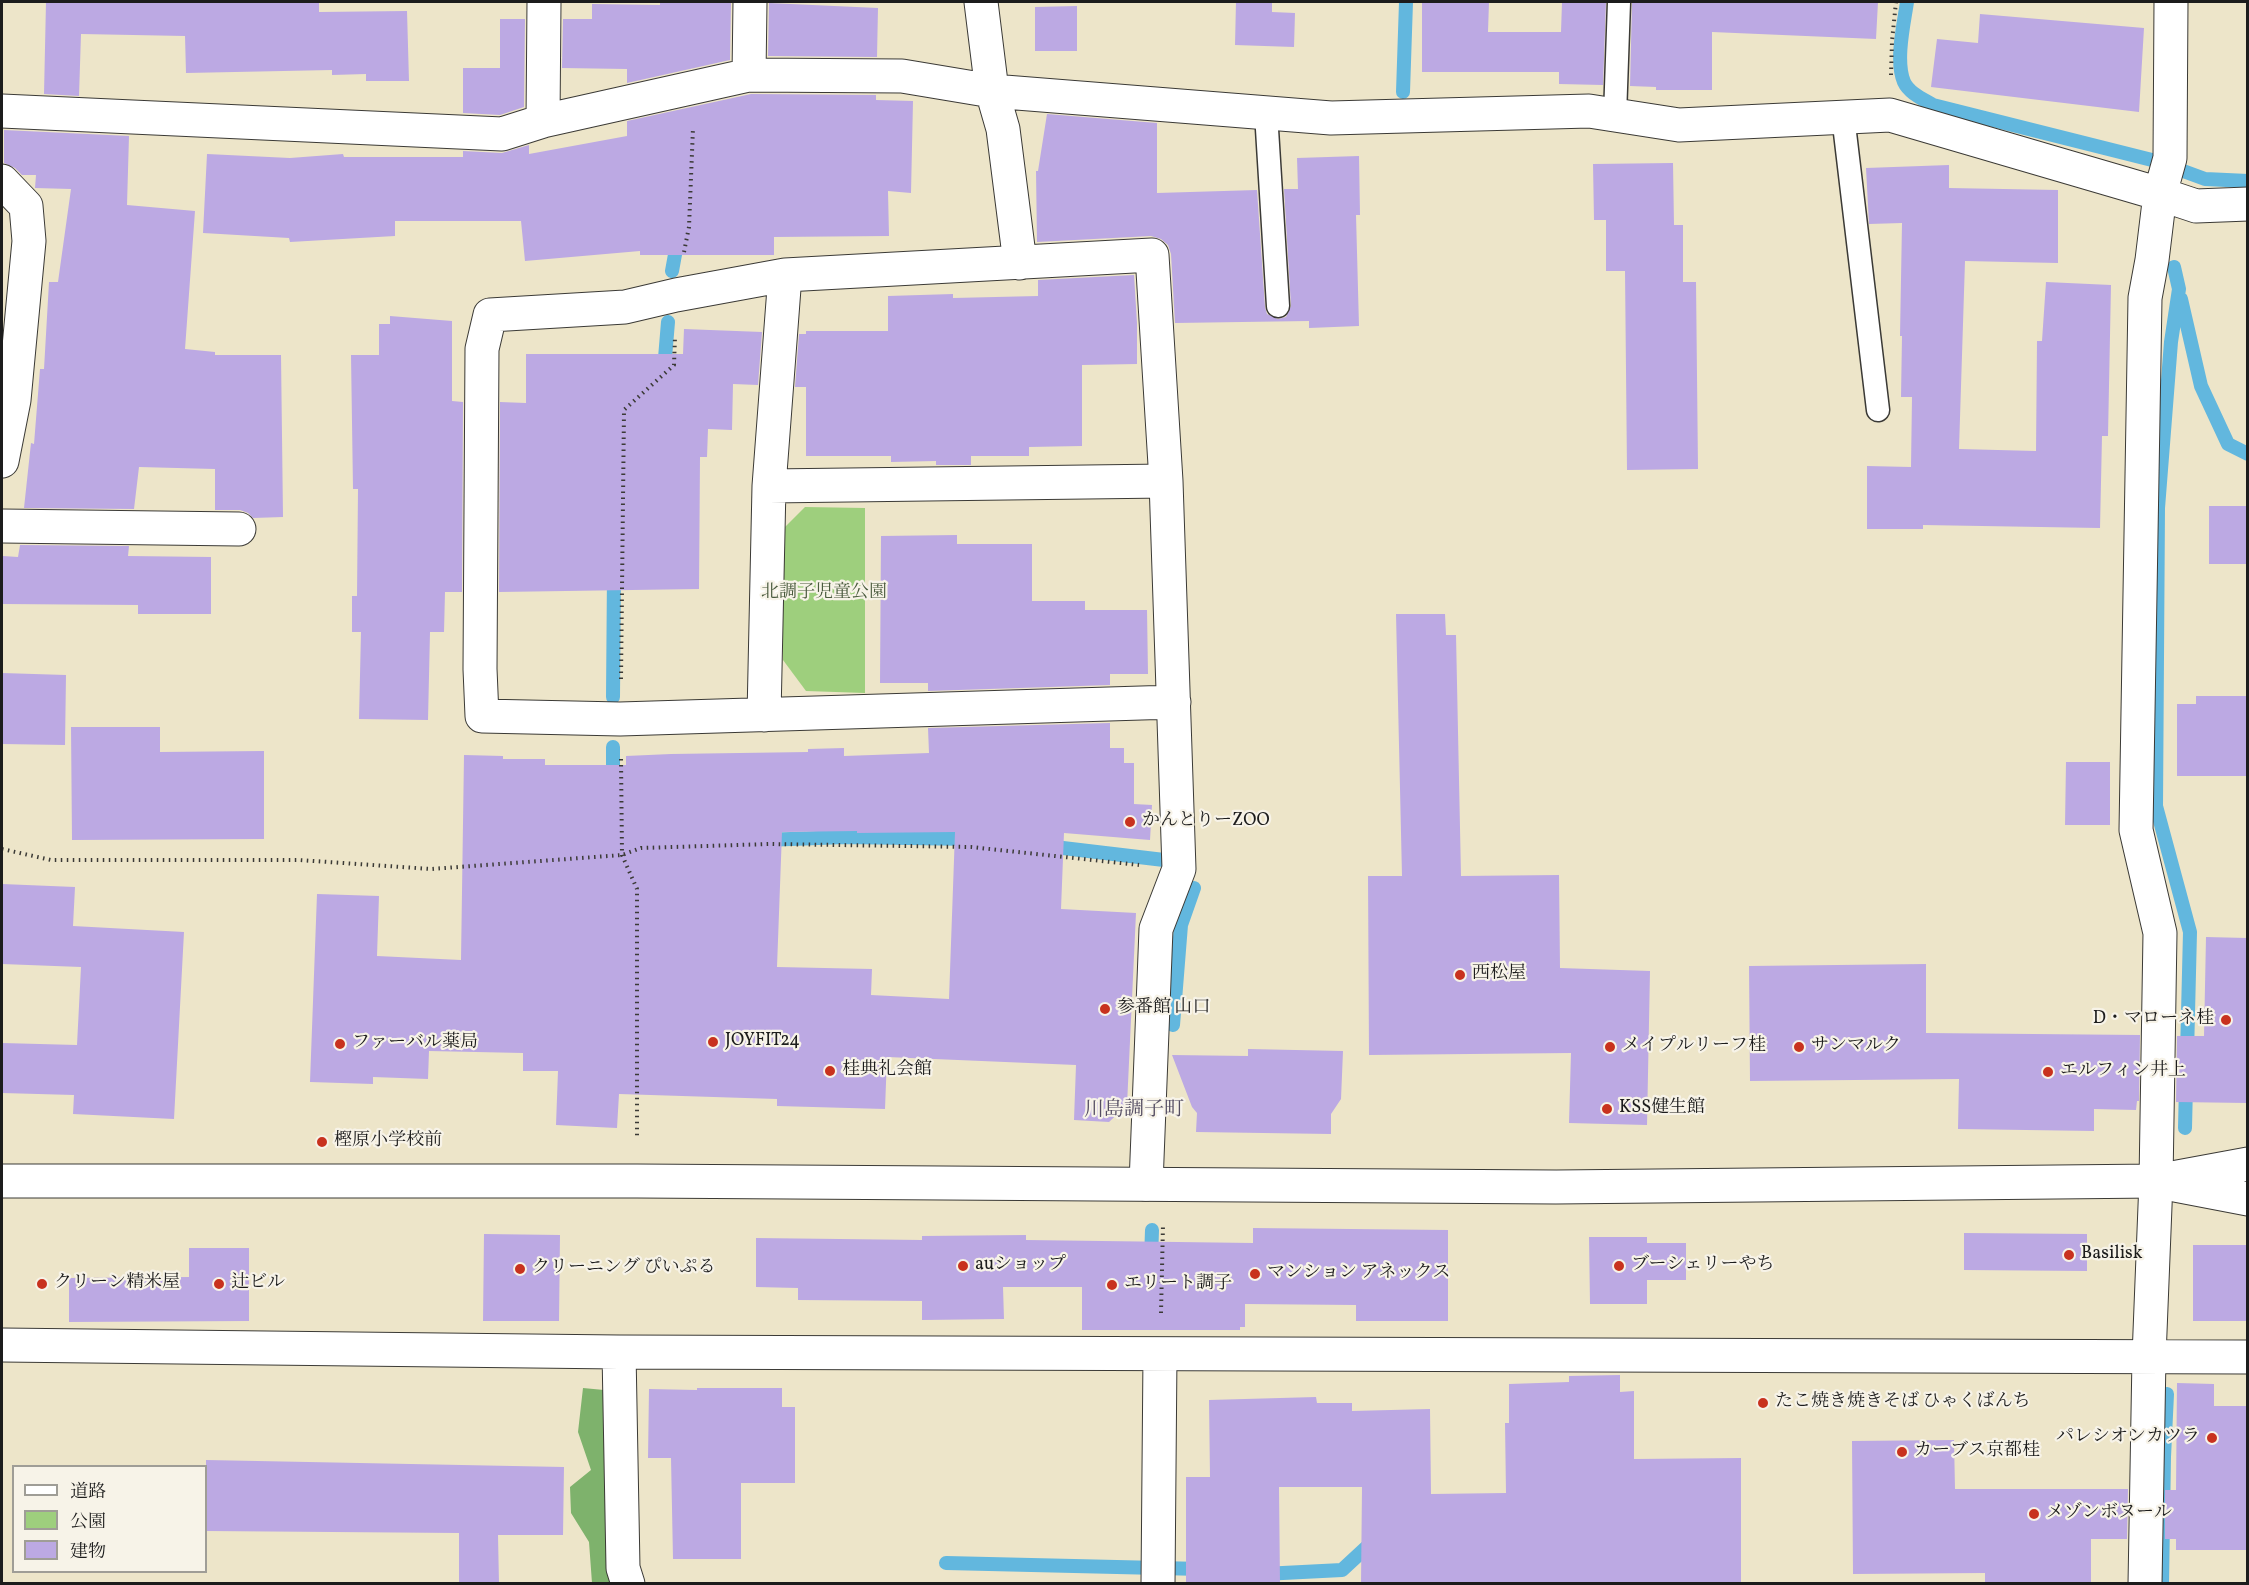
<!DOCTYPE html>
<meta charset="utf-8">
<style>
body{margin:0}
#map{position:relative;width:2249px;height:1585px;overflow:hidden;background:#ede5c9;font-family:Vollkorn,"Noto Serif JP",serif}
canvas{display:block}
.frame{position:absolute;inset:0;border:3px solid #1c1c1c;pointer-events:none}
.legend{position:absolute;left:12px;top:1465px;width:195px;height:108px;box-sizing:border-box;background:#f7f3e8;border:2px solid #9f9d96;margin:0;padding:8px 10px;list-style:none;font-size:18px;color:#1c1c1c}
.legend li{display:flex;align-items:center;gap:12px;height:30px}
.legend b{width:30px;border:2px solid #9f9d96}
</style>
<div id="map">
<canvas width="2249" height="1585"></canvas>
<div class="frame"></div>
<ul class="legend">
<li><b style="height:8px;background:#fff"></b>道路</li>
<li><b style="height:16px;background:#9ecf7d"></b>公園</li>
<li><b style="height:16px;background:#bca9e3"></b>建物</li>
</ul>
</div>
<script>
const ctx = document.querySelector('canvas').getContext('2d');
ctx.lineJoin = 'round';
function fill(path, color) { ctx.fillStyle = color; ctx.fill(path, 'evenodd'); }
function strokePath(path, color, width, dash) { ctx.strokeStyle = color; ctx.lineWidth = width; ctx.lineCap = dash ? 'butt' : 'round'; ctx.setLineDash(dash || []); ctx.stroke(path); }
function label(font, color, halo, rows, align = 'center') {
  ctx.font = font + ' Vollkorn,"Noto Serif JP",serif'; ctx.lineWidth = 4.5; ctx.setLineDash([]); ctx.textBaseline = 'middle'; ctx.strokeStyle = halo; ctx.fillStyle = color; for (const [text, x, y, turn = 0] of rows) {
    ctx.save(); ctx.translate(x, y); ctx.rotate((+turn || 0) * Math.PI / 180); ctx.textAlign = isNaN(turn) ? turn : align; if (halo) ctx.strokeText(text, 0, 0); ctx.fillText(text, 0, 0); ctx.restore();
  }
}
const green = new Path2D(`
 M 805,507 L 865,508 L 865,693 L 806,691 L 783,660 L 783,529 Z`);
const forest = new Path2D(`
 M 583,1388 L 604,1390 L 611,1583 L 592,1583 L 589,1542 L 571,1513 L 570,1487 L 591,1470 L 578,1432 Z`);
const stream = new Path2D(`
 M 1907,2 C 1904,23 1895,61 1904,82 C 1909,93 1923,99 1933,105 L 2156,161 L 2205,179 L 2248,181
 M 1403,92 L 1406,2
 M 2174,267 L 2179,289 L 2171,342 L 2158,508 L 2156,806 L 2190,932 L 2187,1054
 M 672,271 L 678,238
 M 2181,299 L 2201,386 L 2228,444 L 2248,454
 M 657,367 L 665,358 L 668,322
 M 613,697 L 614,572
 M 613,784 L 613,747
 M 764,840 L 845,837 L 973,839
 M 1046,846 L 1164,860
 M 1173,1025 L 1181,925 L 1194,888
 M 2185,1128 L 2186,1085
 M 1151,1260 L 1152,1230
 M 946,1563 L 1202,1569
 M 1263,1574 L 1342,1570 L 1369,1545 L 1375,1544
 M 2162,1584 L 2164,1457 L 2167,1394`);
const building = new Path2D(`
 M 46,2 L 319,2 L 319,12 L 407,11 L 409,81 L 366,81 L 366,74 L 332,75 L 332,70 L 186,73 L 185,36 L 81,34 L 79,96 L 44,94 Z
 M 660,2 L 731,2 L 730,60 L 627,83 L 627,69 L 562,68 L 563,19 L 592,19 L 592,4 L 660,5 Z
 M 1236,2 L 1272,2 L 1272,12 L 1295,13 L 1294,47 L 1235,45 Z
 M 1422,2 L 1489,2 L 1488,32 L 1561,32 L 1562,2 L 1606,2 L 1603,85 L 1559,84 L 1559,72 L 1422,72 Z
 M 1632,2 L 1878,2 L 1876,39 L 1712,32 L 1712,90 L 1656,90 L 1656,87 L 1630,86 Z
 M 769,3 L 878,8 L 877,57 L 768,56 Z
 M 1077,6 L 1077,51 L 1035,51 L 1035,7 Z
 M 1980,14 L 2144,28 L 2139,112 L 1931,87 L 1937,39 L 1978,43 Z
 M 500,19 L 525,19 L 524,107 L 500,115 L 463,113 L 463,68 L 500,68 Z
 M 751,94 L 876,95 L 876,100 L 913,101 L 911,193 L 888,191 L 889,236 L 774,237 L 774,255 L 640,255 L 640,251 L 525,261 L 521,221 L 395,221 L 395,236 L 290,242 L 289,238 L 203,233 L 207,154 L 290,158 L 343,154 L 344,157 L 463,157 L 463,151 L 502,153 L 529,145 L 529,154 L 627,136 L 627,121 Z
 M 1047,114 L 1157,123 L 1157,193 L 1257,190 L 1265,307 L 1267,314 L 1278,319 L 1286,317 L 1291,306 L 1284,189 L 1298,189 L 1297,158 L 1359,156 L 1360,215 L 1356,215 L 1359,326 L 1309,328 L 1309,321 L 1175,323 L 1171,254 L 1168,245 L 1161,239 L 1151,236 L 1037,242 L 1036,171 L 1038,171 Z
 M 4,130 L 129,136 L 127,205 L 195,211 L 185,349 L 215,352 L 215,355 L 281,355 L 283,517 L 253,518 L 248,513 L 240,510 L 215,510 L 215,469 L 139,467 L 134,509 L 24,508 L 31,443 L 34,444 L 40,369 L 44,369 L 49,282 L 58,282 L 71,189 L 35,188 L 36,175 L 22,175 L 15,168 L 4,163 Z
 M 1673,163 L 1674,225 L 1683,225 L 1683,282 L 1696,282 L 1698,469 L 1627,470 L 1625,271 L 1606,271 L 1606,220 L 1594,220 L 1593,164 Z
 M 1949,165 L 1949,188 L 2058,190 L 2058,263 L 1965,261 L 1959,449 L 2036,451 L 2037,341 L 2042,341 L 2046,282 L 2111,285 L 2108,436 L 2102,436 L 2100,528 L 1923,525 L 1923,529 L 1867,529 L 1867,466 L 1911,467 L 1912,397 L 1901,397 L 1902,336 L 1900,336 L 1902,223 L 1869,224 L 1866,168 Z
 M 1134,275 L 1137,323 L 1137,364 L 1082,365 L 1082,446 L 1029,447 L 1029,456 L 971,456 L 971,465 L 936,465 L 936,461 L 891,462 L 891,456 L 806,456 L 806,387 L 795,387 L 799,334 L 806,334 L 806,331 L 888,331 L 888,296 L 953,294 L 953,298 L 1038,296 L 1038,280 Z
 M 390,316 L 452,321 L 452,401 L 463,402 L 462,592 L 445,592 L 444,632 L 430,632 L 428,720 L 359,719 L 361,632 L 352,632 L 352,596 L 357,596 L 358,489 L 353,489 L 351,355 L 379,355 L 379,324 L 390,324 Z
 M 684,329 L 762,332 L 758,385 L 733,384 L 732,430 L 708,429 L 707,457 L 700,457 L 699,589 L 499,592 L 500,402 L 526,403 L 526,354 L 683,354 Z
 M 2209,506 L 2247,506 L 2247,564 L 2209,564 Z
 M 957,535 L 957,544 L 1032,544 L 1032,601 L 1085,601 L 1085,610 L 1147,610 L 1148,674 L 1110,674 L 1110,685 L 928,691 L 928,683 L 880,683 L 881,536 Z
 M 20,545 L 129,546 L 128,556 L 211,557 L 211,614 L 138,614 L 138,605 L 3,604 L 3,556 L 18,557 Z
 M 1396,614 L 1445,614 L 1446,635 L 1456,635 L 1461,876 L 1559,875 L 1560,968 L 1650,971 L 1647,1125 L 1569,1123 L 1571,1053 L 1369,1055 L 1368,876 L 1402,876 Z
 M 2,673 L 66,675 L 65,745 L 2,744 Z
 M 2196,696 L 2247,696 L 2247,776 L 2177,776 L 2177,704 L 2196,704 Z
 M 1110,723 L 1110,748 L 1124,748 L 1124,763 L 1134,763 L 1134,804 L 1152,805 L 1150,840 L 1064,833 L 1061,909 L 1136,913 L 1127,1105 L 1109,1122 L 1074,1120 L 1076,1065 L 887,1057 L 885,1109 L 777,1106 L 777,1099 L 619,1094 L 617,1128 L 556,1125 L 558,1071 L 523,1071 L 523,1053 L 429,1051 L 428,1079 L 373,1077 L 373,1084 L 310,1082 L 317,894 L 379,896 L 377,956 L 461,960 L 464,755 L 503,756 L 503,759 L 545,759 L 545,765 L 626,765 L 626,756 L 671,754 L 808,752 L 808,749 L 844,748 L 844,756 L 929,753 L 928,728 ZM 857,831 L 857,833 L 955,832 L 949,999 L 871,995 L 872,969 L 777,967 L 782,832 Z
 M 71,727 L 160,727 L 160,752 L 264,751 L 264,839 L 72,840 Z
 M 2066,762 L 2110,762 L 2110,825 L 2065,825 Z
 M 2,884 L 75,887 L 73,926 L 184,932 L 174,1119 L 73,1114 L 74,1095 L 2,1093 L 2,1043 L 77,1045 L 81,967 L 2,964 Z
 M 2206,937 L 2247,938 L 2247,1103 L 2176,1102 L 2177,1036 L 2204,1036 Z
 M 1926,964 L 1926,1033 L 2140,1035 L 2139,1101 L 2137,1101 L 2136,1110 L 2094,1109 L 2094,1131 L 1958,1129 L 1959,1079 L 1750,1081 L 1749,966 Z
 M 1248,1049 L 1343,1051 L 1341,1099 L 1331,1114 L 1331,1134 L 1196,1132 L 1197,1113 L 1192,1107 L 1172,1055 L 1248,1056 Z
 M 1253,1228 L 1448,1230 L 1448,1321 L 1356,1321 L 1356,1305 L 1245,1304 L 1245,1327 L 1240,1327 L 1240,1330 L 1082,1330 L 1082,1287 L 1003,1287 L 1004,1319 L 922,1320 L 922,1301 L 798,1300 L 798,1288 L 756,1287 L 756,1238 L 922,1240 L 922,1236 L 1026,1235 L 1026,1240 L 1253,1243 Z
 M 1964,1233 L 2087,1234 L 2087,1271 L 1964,1270 Z
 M 484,1234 L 560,1235 L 559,1321 L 483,1321 Z
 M 1589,1237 L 1647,1237 L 1647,1243 L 1686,1243 L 1686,1280 L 1647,1280 L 1647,1304 L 1590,1304 Z
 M 2193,1245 L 2247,1245 L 2247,1321 L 2193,1321 Z
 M 189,1248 L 249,1248 L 249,1321 L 69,1322 L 69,1278 L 189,1277 Z
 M 1620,1375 L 1620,1392 L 1634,1391 L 1634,1459 L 1741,1458 L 1741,1584 L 1361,1584 L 1362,1487 L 1279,1487 L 1280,1584 L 1186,1584 L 1186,1477 L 1210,1477 L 1209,1400 L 1316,1397 L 1317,1403 L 1352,1403 L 1352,1411 L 1430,1409 L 1431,1494 L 1506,1493 L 1505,1423 L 1509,1423 L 1509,1384 L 1569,1382 L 1569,1376 Z
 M 2177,1383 L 2214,1384 L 2214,1406 L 2247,1406 L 2247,1550 L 2176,1550 L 2176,1539 L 2165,1539 L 2165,1490 L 2176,1490 Z
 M 697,1388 L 782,1388 L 782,1407 L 795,1407 L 795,1483 L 741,1483 L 741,1559 L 673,1559 L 671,1458 L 648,1458 L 649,1389 L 697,1390 Z
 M 1954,1440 L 1955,1489 L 2128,1489 L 2127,1539 L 2091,1539 L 2091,1584 L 1985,1584 L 1985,1573 L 1853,1574 L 1852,1441 Z
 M 206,1460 L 564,1467 L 563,1535 L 498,1535 L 499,1584 L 459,1584 L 459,1533 L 206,1531 Z`);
const path = new Path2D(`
 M 1891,75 L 1892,41 L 1896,2
 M 684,252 L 689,227 L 693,128
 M 621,679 L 624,410 L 674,365 L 675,337
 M 621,759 L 622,855 L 637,889 L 637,1139
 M 2,849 L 51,860 L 299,860 L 431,869 L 622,855 L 641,848 L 770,844 L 971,847 L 1139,865
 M 1161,1313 L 1163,1225`);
const service = new Path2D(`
 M 1266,113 L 1278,306
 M 1615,116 L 1619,2
 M 1843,116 L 1878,410`);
const minor = new Path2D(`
 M 981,2 L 992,91 L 1003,129 L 1020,263
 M 749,75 L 750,2
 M 2,111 L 502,134 L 543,121 L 749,75 L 902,76 L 992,91 L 1331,118 L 1589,111 L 1679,125 L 1890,115 L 2160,194 L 2196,206 L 2248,204
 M 543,121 L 544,2
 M 2,181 L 26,206 L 29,241 L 14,400 L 2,461
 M 769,486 L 1166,481
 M 2,526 L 239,529
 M 764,715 L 769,486 L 785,275
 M 1146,1184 L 1156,929 L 1179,869 L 1166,481 L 1152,255 L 785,275 L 676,295 L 625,307 L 490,315 L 482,349 L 480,669 L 482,716 L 620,719 L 1174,702
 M 2,1345 L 619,1352 L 2248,1357
 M 619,1352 L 623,1568 L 628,1584
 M 1158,1584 L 1160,1354
 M 2145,1584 L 2149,1357 L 2156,1181 L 2160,933 L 2136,830 L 2145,298 L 2152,260 L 2160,194 L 2170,158 L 2171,2`);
const tertiary = new Path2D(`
 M 2,1181 L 637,1181 L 1556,1187 L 2156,1181 L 2248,1164
 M 2175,1185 L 2248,1199`);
const markers = [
 [1130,822,6,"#c8321e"],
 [1460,975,6,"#c8321e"],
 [1105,1009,6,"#c8321e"],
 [2226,1020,6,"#c8321e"],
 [713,1042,6,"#c8321e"],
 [340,1044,6,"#c8321e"],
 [1610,1047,6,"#c8321e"],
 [1799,1047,6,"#c8321e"],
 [830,1071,6,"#c8321e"],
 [2048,1072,6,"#c8321e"],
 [1607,1109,6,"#c8321e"],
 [322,1142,6,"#c8321e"],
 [2069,1255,6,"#c8321e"],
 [963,1266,6,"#c8321e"],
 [1619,1266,6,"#c8321e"],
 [520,1269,6,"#c8321e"],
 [1255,1274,6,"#c8321e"],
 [42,1284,6,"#c8321e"],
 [219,1284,6,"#c8321e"],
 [1112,1285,6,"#c8321e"],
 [1763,1403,6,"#c8321e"],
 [2212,1438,6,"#c8321e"],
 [1902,1452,6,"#c8321e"],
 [2034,1514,6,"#c8321e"]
];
const parkNames = [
 ["北調子児童公園",824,594]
];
const poiNames = [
 ["かんとりーZOO",1142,822],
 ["西松屋",1472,975],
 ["参番館 山口",1117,1009],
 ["D・マローネ桂",2214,1020,"right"],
 ["JOYFIT24",725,1042],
 ["ファーバル薬局",352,1044],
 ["メイプルリーフ桂",1622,1047],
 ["サンマルク",1811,1047],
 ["桂典礼会館",842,1071],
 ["エルフィン井上",2060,1072],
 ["KSS健生館",1619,1109],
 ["樫原小学校前",334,1142],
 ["Basilisk",2081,1255],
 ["auショップ",975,1266],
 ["ブーシェリーやち",1631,1266],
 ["クリーニング ぴいぷる",532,1269],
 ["マンション アネックス",1267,1274],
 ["クリーン精米屋",54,1284],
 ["辻ビル",231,1284],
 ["エリート調子",1124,1285],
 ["たこ焼き焼きそば ひゃくばんち",1775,1403],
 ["パレシオンカツラ",2200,1438,"right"],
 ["カーブス京都桂",1914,1452],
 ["メゾンボヌール",2046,1514]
];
const neighbourhoodNames = [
 ["川島調子町",1134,1111]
];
fill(green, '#9ecf7d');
fill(forest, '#7eb26c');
strokePath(stream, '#62b7de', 14);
fill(building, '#bca9e3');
strokePath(service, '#3b3a36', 25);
strokePath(minor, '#3b3a36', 35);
strokePath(tertiary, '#3b3a36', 35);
strokePath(path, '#3b3a36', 4, [1.5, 4.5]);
strokePath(service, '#fff', 22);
strokePath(minor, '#fff', 33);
strokePath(tertiary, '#fff', 33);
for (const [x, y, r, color] of markers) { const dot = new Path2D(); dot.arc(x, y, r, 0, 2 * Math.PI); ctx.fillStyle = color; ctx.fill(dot); strokePath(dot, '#f7f3e8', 2); }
label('18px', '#4a5b3e', '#f7f3e8', parkNames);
label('18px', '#1c1c1c', '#f7f3e8', poiNames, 'left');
label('20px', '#544d62', '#f7f3e8', neighbourhoodNames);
</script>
